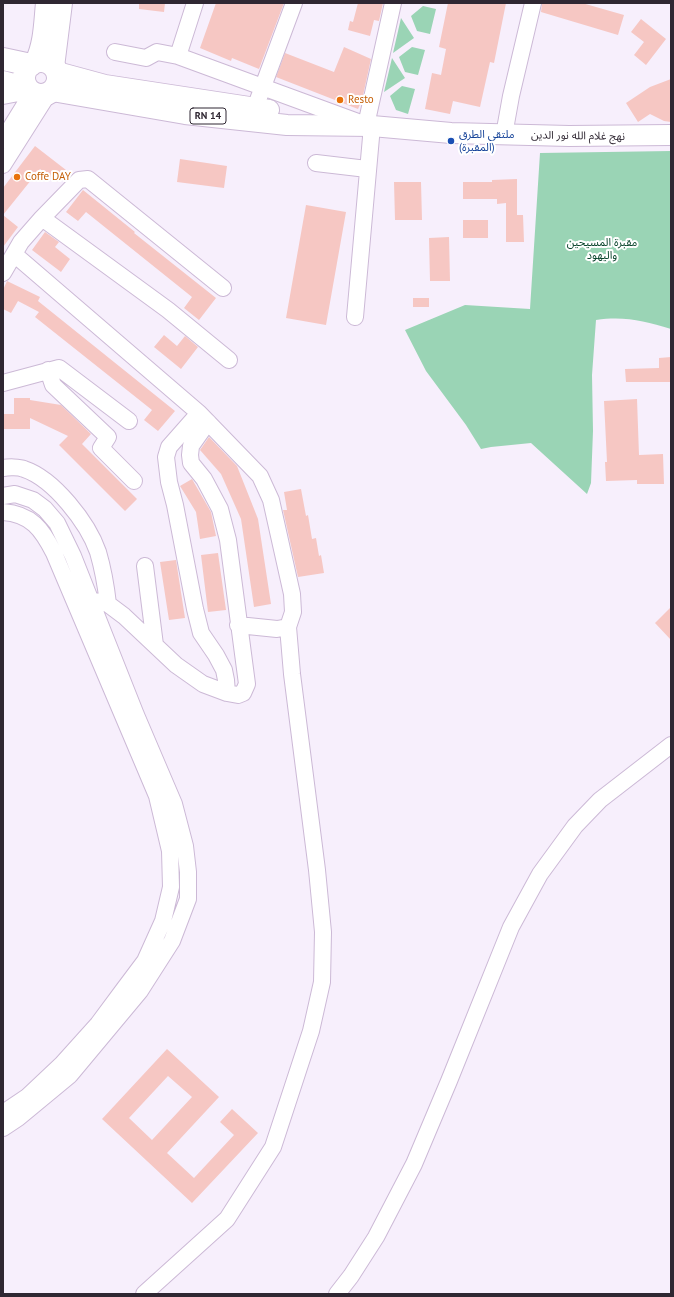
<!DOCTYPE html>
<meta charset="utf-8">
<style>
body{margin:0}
#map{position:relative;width:674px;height:1297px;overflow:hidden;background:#f7effc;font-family:"PT Sans",sans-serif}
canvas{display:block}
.frame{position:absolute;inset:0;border:4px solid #2f2732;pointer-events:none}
</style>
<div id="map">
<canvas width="674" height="1297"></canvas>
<div class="frame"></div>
</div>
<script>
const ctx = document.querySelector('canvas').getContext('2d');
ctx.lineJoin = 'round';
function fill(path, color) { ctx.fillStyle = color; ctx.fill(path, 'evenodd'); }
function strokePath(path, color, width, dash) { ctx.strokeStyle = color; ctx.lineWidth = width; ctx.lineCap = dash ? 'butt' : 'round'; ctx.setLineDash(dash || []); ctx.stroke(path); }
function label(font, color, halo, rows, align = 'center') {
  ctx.font = font + ' "PT Sans","Noto Sans Arabic",sans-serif'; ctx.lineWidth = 4; ctx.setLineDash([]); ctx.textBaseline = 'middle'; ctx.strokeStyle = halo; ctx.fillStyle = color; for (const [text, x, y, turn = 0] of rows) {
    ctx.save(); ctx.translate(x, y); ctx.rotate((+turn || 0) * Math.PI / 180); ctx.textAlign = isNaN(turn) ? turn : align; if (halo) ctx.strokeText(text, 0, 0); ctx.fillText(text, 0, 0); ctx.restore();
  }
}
const green = new Path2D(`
 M 423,6 L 436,9 L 430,34 L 417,31 L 411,16 Z
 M 401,18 L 414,38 L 393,53 Z
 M 412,47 L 425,50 L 418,75 L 405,72 L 399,57 Z
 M 392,58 L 405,78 L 384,92 Z
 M 402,86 L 415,89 L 408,114 L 396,110 L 390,96 Z
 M 671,151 L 671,329 C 644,321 625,316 596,320 L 592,375 L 593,431 L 591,483 L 587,494 L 531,443 L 491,447 L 481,449 L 466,425 L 426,371 L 405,330 L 465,305 L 530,309 L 540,153 Z`);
const building = new Path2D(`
 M 139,3 L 165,3 L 164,12 L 139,9 Z
 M 216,3 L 284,3 L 259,69 L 232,58 L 231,61 L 200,48 Z
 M 358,3 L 383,3 L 379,21 L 374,20 L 370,36 L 348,30 L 350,21 L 353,22 Z
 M 448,3 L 506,3 L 494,63 L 490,62 L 480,107 L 453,101 L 450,114 L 425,109 L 432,73 L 441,75 L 446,49 L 439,47 Z
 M 542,3 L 582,3 L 624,15 L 618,35 L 541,12 Z
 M 641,19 L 666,39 L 646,65 L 634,55 L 644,42 L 631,32 Z
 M 344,47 L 371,59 L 362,100 L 358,109 L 276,77 L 285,53 L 334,72 Z
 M 671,79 L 671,122 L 664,121 L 650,114 L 638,122 L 626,103 L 650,87 Z
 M 35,146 L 66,170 L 57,182 L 40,169 L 3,215 L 18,227 L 3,247 L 3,188 Z
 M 180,159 L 227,166 L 224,188 L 177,182 Z
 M 517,179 L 517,215 L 523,215 L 524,242 L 506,242 L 506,203 L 497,204 L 497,199 L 463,199 L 463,182 L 492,182 L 492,180 Z
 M 394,182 L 421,182 L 422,220 L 395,220 Z
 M 83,190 L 135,232 L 134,233 L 216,298 L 199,320 L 184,308 L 192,297 L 86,212 L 78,221 L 66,212 Z
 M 306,205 L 346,212 L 326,325 L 286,318 Z
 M 463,220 L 488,220 L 488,238 L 463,238 Z
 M 45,232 L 59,242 L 55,247 L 70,259 L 61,272 L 32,250 Z
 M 449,237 L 450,281 L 430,281 L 429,238 Z
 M 7,281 L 40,297 L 38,301 L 175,411 L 158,431 L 144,420 L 152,410 L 35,317 L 39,312 L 18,301 L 11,313 L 3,309 L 3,290 Z
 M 413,298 L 429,298 L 429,307 L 413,307 Z
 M 164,335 L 177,346 L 185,336 L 198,347 L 181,369 L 154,347 Z
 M 671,357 L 671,382 L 626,382 L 625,369 L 659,368 L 659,358 Z
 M 14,398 L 30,398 L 30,400 L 61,405 L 91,434 L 82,444 L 137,499 L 125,511 L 59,445 L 68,436 L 30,418 L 30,429 L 3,429 L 3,414 L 14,414 Z
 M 637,399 L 639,455 L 663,454 L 664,484 L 637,484 L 637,480 L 606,481 L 605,462 L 607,462 L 604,401 Z
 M 209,437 L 237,466 L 258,519 L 271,604 L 254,607 L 241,519 L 221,474 L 200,450 Z
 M 192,479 L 211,512 L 216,536 L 200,539 L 196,512 L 180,486 Z
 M 301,489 L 306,516 L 308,515 L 312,539 L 316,538 L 319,556 L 321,555 L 324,573 L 298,577 L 283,510 L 287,510 L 284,492 Z
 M 218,553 L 226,610 L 208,612 L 201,555 Z
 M 176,560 L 185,618 L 169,620 L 160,562 Z
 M 671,607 L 671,640 L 655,623 Z
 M 167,1049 L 219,1097 L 167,1153 L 194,1178 L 234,1135 L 220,1122 L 232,1109 L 258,1133 L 192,1203 L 102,1119 ZM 168,1076 L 192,1097 L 152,1140 L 129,1118 Z`);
const minor = new Path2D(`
 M 195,3 L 178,56 L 366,125 L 393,3
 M 115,52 L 146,58 L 157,52 L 178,56
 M 3,96 L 29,91
 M 253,120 L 255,108 L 294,3
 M 504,135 L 511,96 L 533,3
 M 3,140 L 32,93
 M 316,163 L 367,169
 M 3,165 L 48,94
 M 42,218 L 79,180 L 88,179 L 223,288
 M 14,254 L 199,413 L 260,476 L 271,500 L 292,594 L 293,612 L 288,627 L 277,629 L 238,625
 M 3,273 L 21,242 L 42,218 L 168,310 L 229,360
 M 355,317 L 372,126
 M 48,370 L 53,385 L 108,437 L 101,448 L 134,481
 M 3,383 L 59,368 L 129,421
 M 199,413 L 169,447 L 166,457 L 169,482 L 175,505 L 195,609 L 201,633 L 216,655 L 224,670 L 226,680 L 227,693
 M 3,468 C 9,467 19,467 24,469 C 54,479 88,523 98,552 C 103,569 106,586 108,604
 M 3,496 L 15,494 L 33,500 L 45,509 L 57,523 L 73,556 L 136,715 L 174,804 L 185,846 L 188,872 L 188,899 L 172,941 L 140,991 L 70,1075 L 18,1118 L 3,1128
 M 3,512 C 31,514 42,529 54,553 L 157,796 L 170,851 L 171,887 L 163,921 L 145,961 L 124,989 L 98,1024 L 62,1064 L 27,1097 L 3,1113
 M 145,566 L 155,645
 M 90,600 L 108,604 L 124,616 L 176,665 L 203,684 L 227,693 L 238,695 L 243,693 L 247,684 L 228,540 L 220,509 L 204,479 L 191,463 L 190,455 L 191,446 L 208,422
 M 144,1294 L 227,1219 L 273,1147 L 311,1031 L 322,982 L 323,932 L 317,870 L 292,674 L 288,627
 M 337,1294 L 351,1276 L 376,1237 L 414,1164 L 449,1081 L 511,927 L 540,874 L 575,826 L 600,800 L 671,745`);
const major = new Path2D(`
 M 35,62 C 44,44 44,23 46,3
 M 54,67 L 62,3
 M 57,72 L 105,85 L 269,110
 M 52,91 L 185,114 L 287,125 L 372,126 L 451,133 L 569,136 L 671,135`);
const highway = new Path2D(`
 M 3,59 L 31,65
 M24 78a17 17 0 1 1 34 0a17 17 0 1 1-34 0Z
 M 3,82 L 28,89`);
const markers = [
 [340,100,4,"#e8710a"],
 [451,141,4,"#1a4fb4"],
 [17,177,4,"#e8710a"]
];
const shields = [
 [208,116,36]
];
const shieldNames = [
 ["RN 14",208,116]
];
const foodNames = [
 ["Resto",348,100],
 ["Coffe DAY",25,177]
];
const transitNames = [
 ["ملتقى الطرق",459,135],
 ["(المقبرة)",459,148]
];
const streetNames = [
 ["نهج غلام الله نور الدين",578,136,1]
];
const parkNames = [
 ["مقبرة المسيحين",602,243],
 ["واليهود",602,256]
];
fill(green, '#9ad4b5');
fill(building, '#f6c7c3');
strokePath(minor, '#ccb9d6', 18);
strokePath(major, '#ccb9d6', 22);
strokePath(highway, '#ccb9d6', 24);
strokePath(minor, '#fff', 16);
strokePath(major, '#fff', 20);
strokePath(highway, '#fff', 22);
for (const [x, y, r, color] of markers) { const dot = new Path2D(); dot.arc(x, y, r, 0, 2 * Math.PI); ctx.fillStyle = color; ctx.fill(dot); strokePath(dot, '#fff', 1.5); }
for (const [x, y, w] of shields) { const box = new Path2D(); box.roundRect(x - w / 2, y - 8, w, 16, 3); ctx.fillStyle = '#fff'; ctx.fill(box); strokePath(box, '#2f2732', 1); }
label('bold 10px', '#2f2732', null, shieldNames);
label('11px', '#c56008', '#fff', foodNames, 'left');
label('11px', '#164399', '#fff', transitNames, 'left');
label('11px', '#2f2732', '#fff', streetNames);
label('11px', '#09442c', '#fff', parkNames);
</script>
